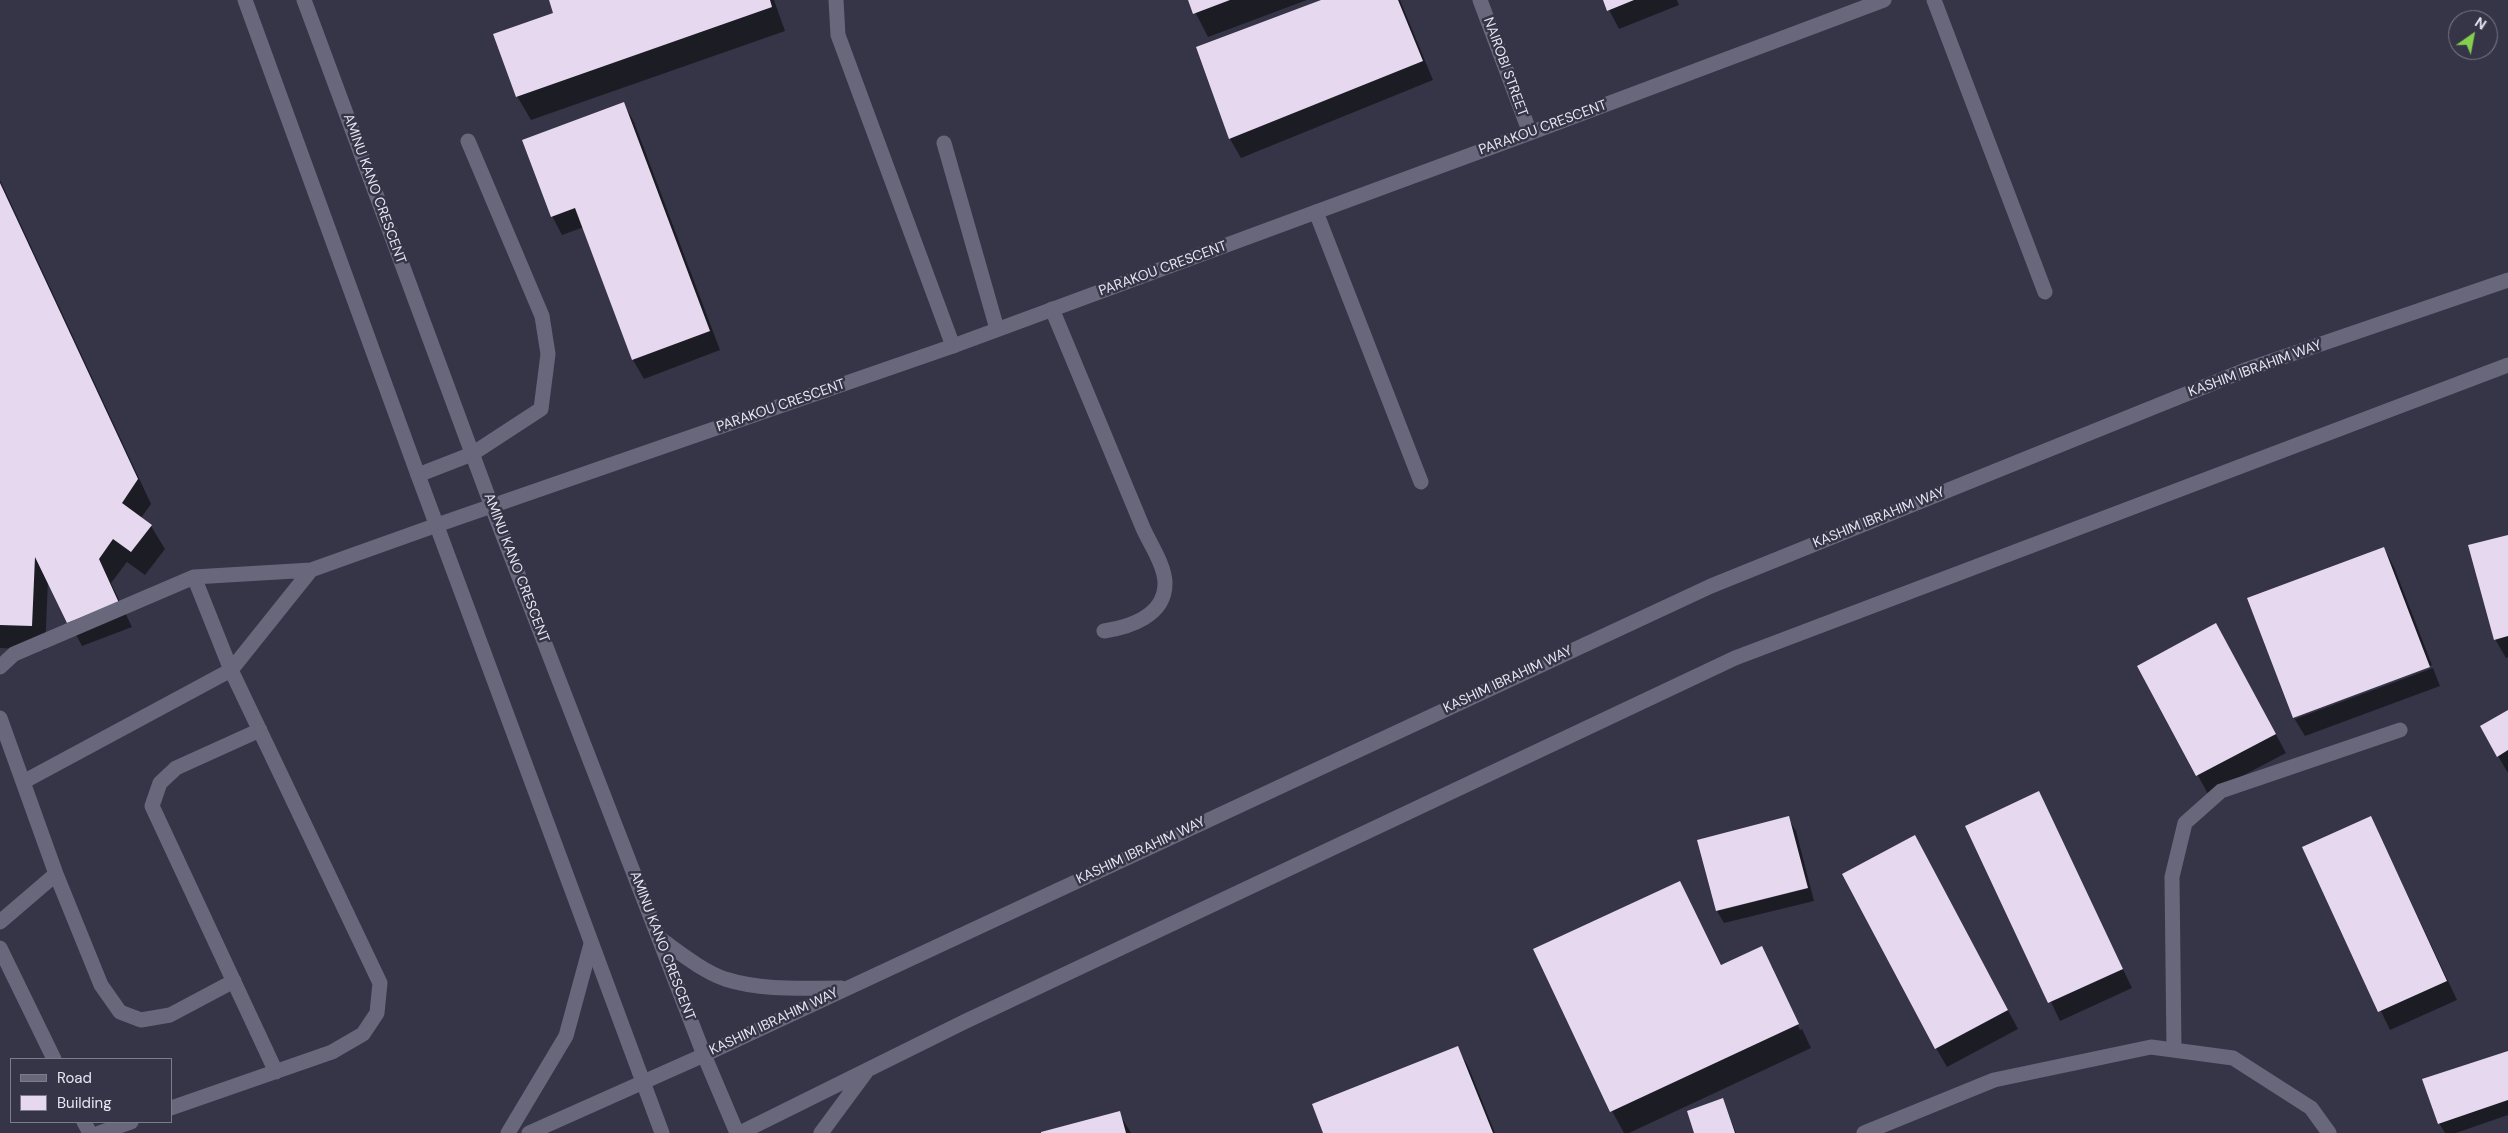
<!DOCTYPE html>
<style>
body{margin:0}
#map{position:relative;width:2508px;height:1133px;overflow:hidden;background:#363547;font-family:"DM Sans",sans-serif}
canvas{display:block}
.legend{position:absolute;left:10px;top:1058px;width:162px;height:65px;box-sizing:border-box;background:#363547;border:1px solid #7c7c8b;margin:0;padding:6px 9px;list-style:none;font-size:15px;color:#e6e6f2}
.legend li{display:flex;align-items:center;gap:10px;height:25px}
.legend b{width:25px;border:1px solid #7c7c8b}
.north{position:absolute;left:2448px;top:10px;width:50px;height:50px;box-sizing:border-box;background:#363547;border:1px solid #7c7c8b;border-radius:50%;rotate:33deg;font-size:14px;font-weight:700;line-height:20px;text-align:center;color:#e6e6f2}
.north::after{content:'';display:block;margin:auto;width:18px;height:22px;background:#84cf4d;clip-path:polygon(50% 0,100% 100%,50% 72%,0 100%)}
</style>
<div id="map">
<canvas width="2508" height="1133"></canvas>
<ul class="legend">
<li><b style="height:6px;background:#68677c"></b>Road</li>
<li><b style="height:14px;background:#e6d9ef"></b>Building</li>
</ul>
<div class="north">N</div>
</div>
<script>
const ctx = document.querySelector('canvas').getContext('2d');
ctx.lineJoin = 'round';
function fill(path, color) { ctx.fillStyle = color; ctx.fill(path, 'evenodd'); }
function strokePath(path, color, width, dash) { ctx.strokeStyle = color; ctx.lineWidth = width; ctx.lineCap = dash ? 'butt' : 'round'; ctx.setLineDash(dash || []); ctx.stroke(path); }
function label(font, color, halo, rows, align = 'center') {
  ctx.font = font + ' "DM Sans",sans-serif'; ctx.lineWidth = 5; ctx.setLineDash([]); ctx.textBaseline = 'middle'; ctx.strokeStyle = halo; ctx.fillStyle = color; for (const [text, x, y, turn = 0] of rows) {
    ctx.save(); ctx.translate(x, y); ctx.rotate((+turn || 0) * Math.PI / 180); ctx.textAlign = isNaN(turn) ? turn : align; if (halo) ctx.strokeText(text, 0, 0); ctx.fillText(text, 0, 0); ctx.restore();
  }
}
const shadow = new Path2D(`
 M 550,0 L 774,0 L 785,31 L 531,120 L 517,96 L 555,14 Z
 M 1189,0 L 1307,0 L 1208,37 Z
 M 1324,0 L 1400,0 L 1433,80 L 1241,158 L 1230,139 L 1198,48 Z
 M 1604,0 L 1677,0 L 1679,5 L 1619,29 Z
 M 624,104 L 634,122 L 720,350 L 644,379 L 633,360 L 584,227 L 562,235 L 552,216 Z
 M 0,180 L 151,504 L 141,518 L 151,526 L 165,549 L 145,575 L 127,562 L 111,583 L 132,627 L 82,646 L 48,581 L 45,650 L 0,648 Z
 M 2508,536 L 2508,657 L 2506,658 L 2495,639 Z
 M 2384,548 L 2394,567 L 2432,665 L 2295,716 L 2295,719 L 2433,668 L 2440,686 L 2305,736 L 2294,718 Z
 M 2227,644 L 2286,753 L 2208,794 L 2138,666 Z
 M 2508,711 L 2508,773 L 2498,756 Z
 M 2038,793 L 2132,988 L 2060,1021 L 1967,826 Z
 M 2371,817 L 2457,1000 L 2390,1030 L 2303,848 Z
 M 1788,818 L 1796,831 L 1814,901 L 1724,923 L 1717,911 Z
 M 1925,856 L 2018,1029 L 1947,1067 L 1936,1048 Z
 M 1680,882 L 1722,966 L 1761,948 L 1774,970 L 1772,970 L 1800,1030 L 1802,1029 L 1811,1048 L 1629,1133 L 1624,1133 L 1612,1111 Z
 M 1457,1047 L 1468,1066 L 1495,1133 L 1324,1133 Z
 M 2508,1052 L 2508,1115 L 2456,1133 L 2445,1133 L 2439,1123 Z
 M 1723,1100 L 1736,1133 L 1696,1133 Z
 M 1119,1113 L 1131,1133 L 1043,1133 Z`);
const building = new Path2D(`
 M 549,0 L 770,0 L 772,7 L 516,97 L 493,34 L 553,13 Z
 M 1188,0 L 1230,0 L 1193,14 Z
 M 1321,0 L 1398,0 L 1423,61 L 1229,139 L 1196,47 Z
 M 1603,0 L 1634,0 L 1607,11 Z
 M 624,102 L 710,331 L 632,360 L 575,208 L 551,217 L 522,140 Z
 M 0,183 L 138,479 L 122,503 L 152,525 L 131,552 L 113,539 L 99,559 L 119,603 L 67,623 L 35,557 L 32,626 L 0,625 Z
 M 2508,535 L 2508,636 L 2494,640 L 2468,545 Z
 M 2384,547 L 2430,667 L 2293,718 L 2247,598 Z
 M 2216,623 L 2276,734 L 2196,776 L 2137,666 Z
 M 2508,710 L 2508,750 L 2497,757 L 2480,726 Z
 M 2039,791 L 2123,969 L 2048,1003 L 1965,826 Z
 M 1789,816 L 1808,888 L 1716,911 L 1697,840 Z
 M 2371,816 L 2447,981 L 2378,1012 L 2302,847 Z
 M 1915,835 L 2008,1010 L 1935,1049 L 1842,874 Z
 M 1680,881 L 1721,965 L 1762,946 L 1799,1024 L 1610,1112 L 1533,949 Z
 M 1458,1046 L 1493,1133 L 1323,1133 L 1312,1104 Z
 M 2508,1051 L 2508,1100 L 2438,1124 L 2422,1079 Z
 M 1723,1098 L 1735,1133 L 1694,1133 L 1687,1111 Z
 M 1120,1111 L 1126,1133 L 1041,1133 L 1041,1132 Z`);
const service = new Path2D(`
 M 836,0 L 838,35 L 953,346
 M 1934,0 L 2045,292
 M 944,143 L 997,329
 M 1316,212 L 1421,482
 M 1052,309 L 1143,528 C 1150,544 1164,564 1165,582 C 1166,616 1129,627 1104,631
 M 418,475 L 472,454 L 541,409 L 548,354 L 542,316 L 468,141
 M 0,667 L 14,654 L 194,577 L 311,570 L 437,525
 M 0,718 L 23,782 L 231,670 L 311,570
 M 260,730 L 176,768 L 160,783 L 152,806 L 276,1072
 M 23,782 L 56,874 L 101,985 L 120,1012 L 141,1020 L 170,1015 L 234,981
 M 0,922 L 56,874
 M 0,948 L 54,1059
 M 171,1108 L 332,1052 L 363,1034 L 377,1013 L 380,983 L 231,670 L 194,577
 M 84,1122 L 90,1133
 M 99,1133 L 131,1122`);
const minor = new Path2D(`
 M 1480,0 L 1530,133
 M 437,525 L 953,346 L 1530,133 L 1884,0
 M 2174,1050 L 2172,877 L 2185,823 L 2221,791 L 2400,730
 M 1864,1133 L 1994,1080 L 2151,1047 L 2233,1058 L 2311,1108 L 2329,1133`);
const tertiary = new Path2D(`
 M 245,0 L 418,475 L 662,1133
 M 304,0 L 492,507 L 704,1055 L 737,1133`);
const secondary = new Path2D(`
 M 659,938 C 679,952 702,971 725,979 C 763,991 803,988 841,988
 M 508,1133 L 566,1036 L 591,944
 M 529,1133 L 704,1055 L 1711,586 L 2248,369 L 2508,280
 M 740,1133 L 964,1022 L 1735,658 L 2508,365
 M 821,1133 L 866,1072`);
const streetNames = [
 ["NAIROBI STREET",1505,67,70],
 ["PARAKOU CRESCENT",1543,128,-20],
 ["AMINU KANO CRESCENT",374,189,70],
 ["PARAKOU CRESCENT",1163,269,-20],
 ["KASHIM IBRAHIM WAY",2255,369,-20],
 ["PARAKOU CRESCENT",781,406,-19],
 ["KASHIM IBRAHIM WAY",1879,518,-22],
 ["AMINU KANO CRESCENT",516,568,69],
 ["KASHIM IBRAHIM WAY",1508,680,-25],
 ["KASHIM IBRAHIM WAY",1141,851,-25],
 ["AMINU KANO CRESCENT",662,946,69],
 ["KASHIM IBRAHIM WAY",774,1022,-25]
];
fill(shadow, '#0007');
fill(building, '#e6d9ef');
strokePath(service, '#68677c', 15);
strokePath(minor, '#68677c', 15);
strokePath(tertiary, '#68677c', 15);
strokePath(secondary, '#68677c', 15);
label('14px', '#e6e6f2', '#363547', streetNames);
</script>
